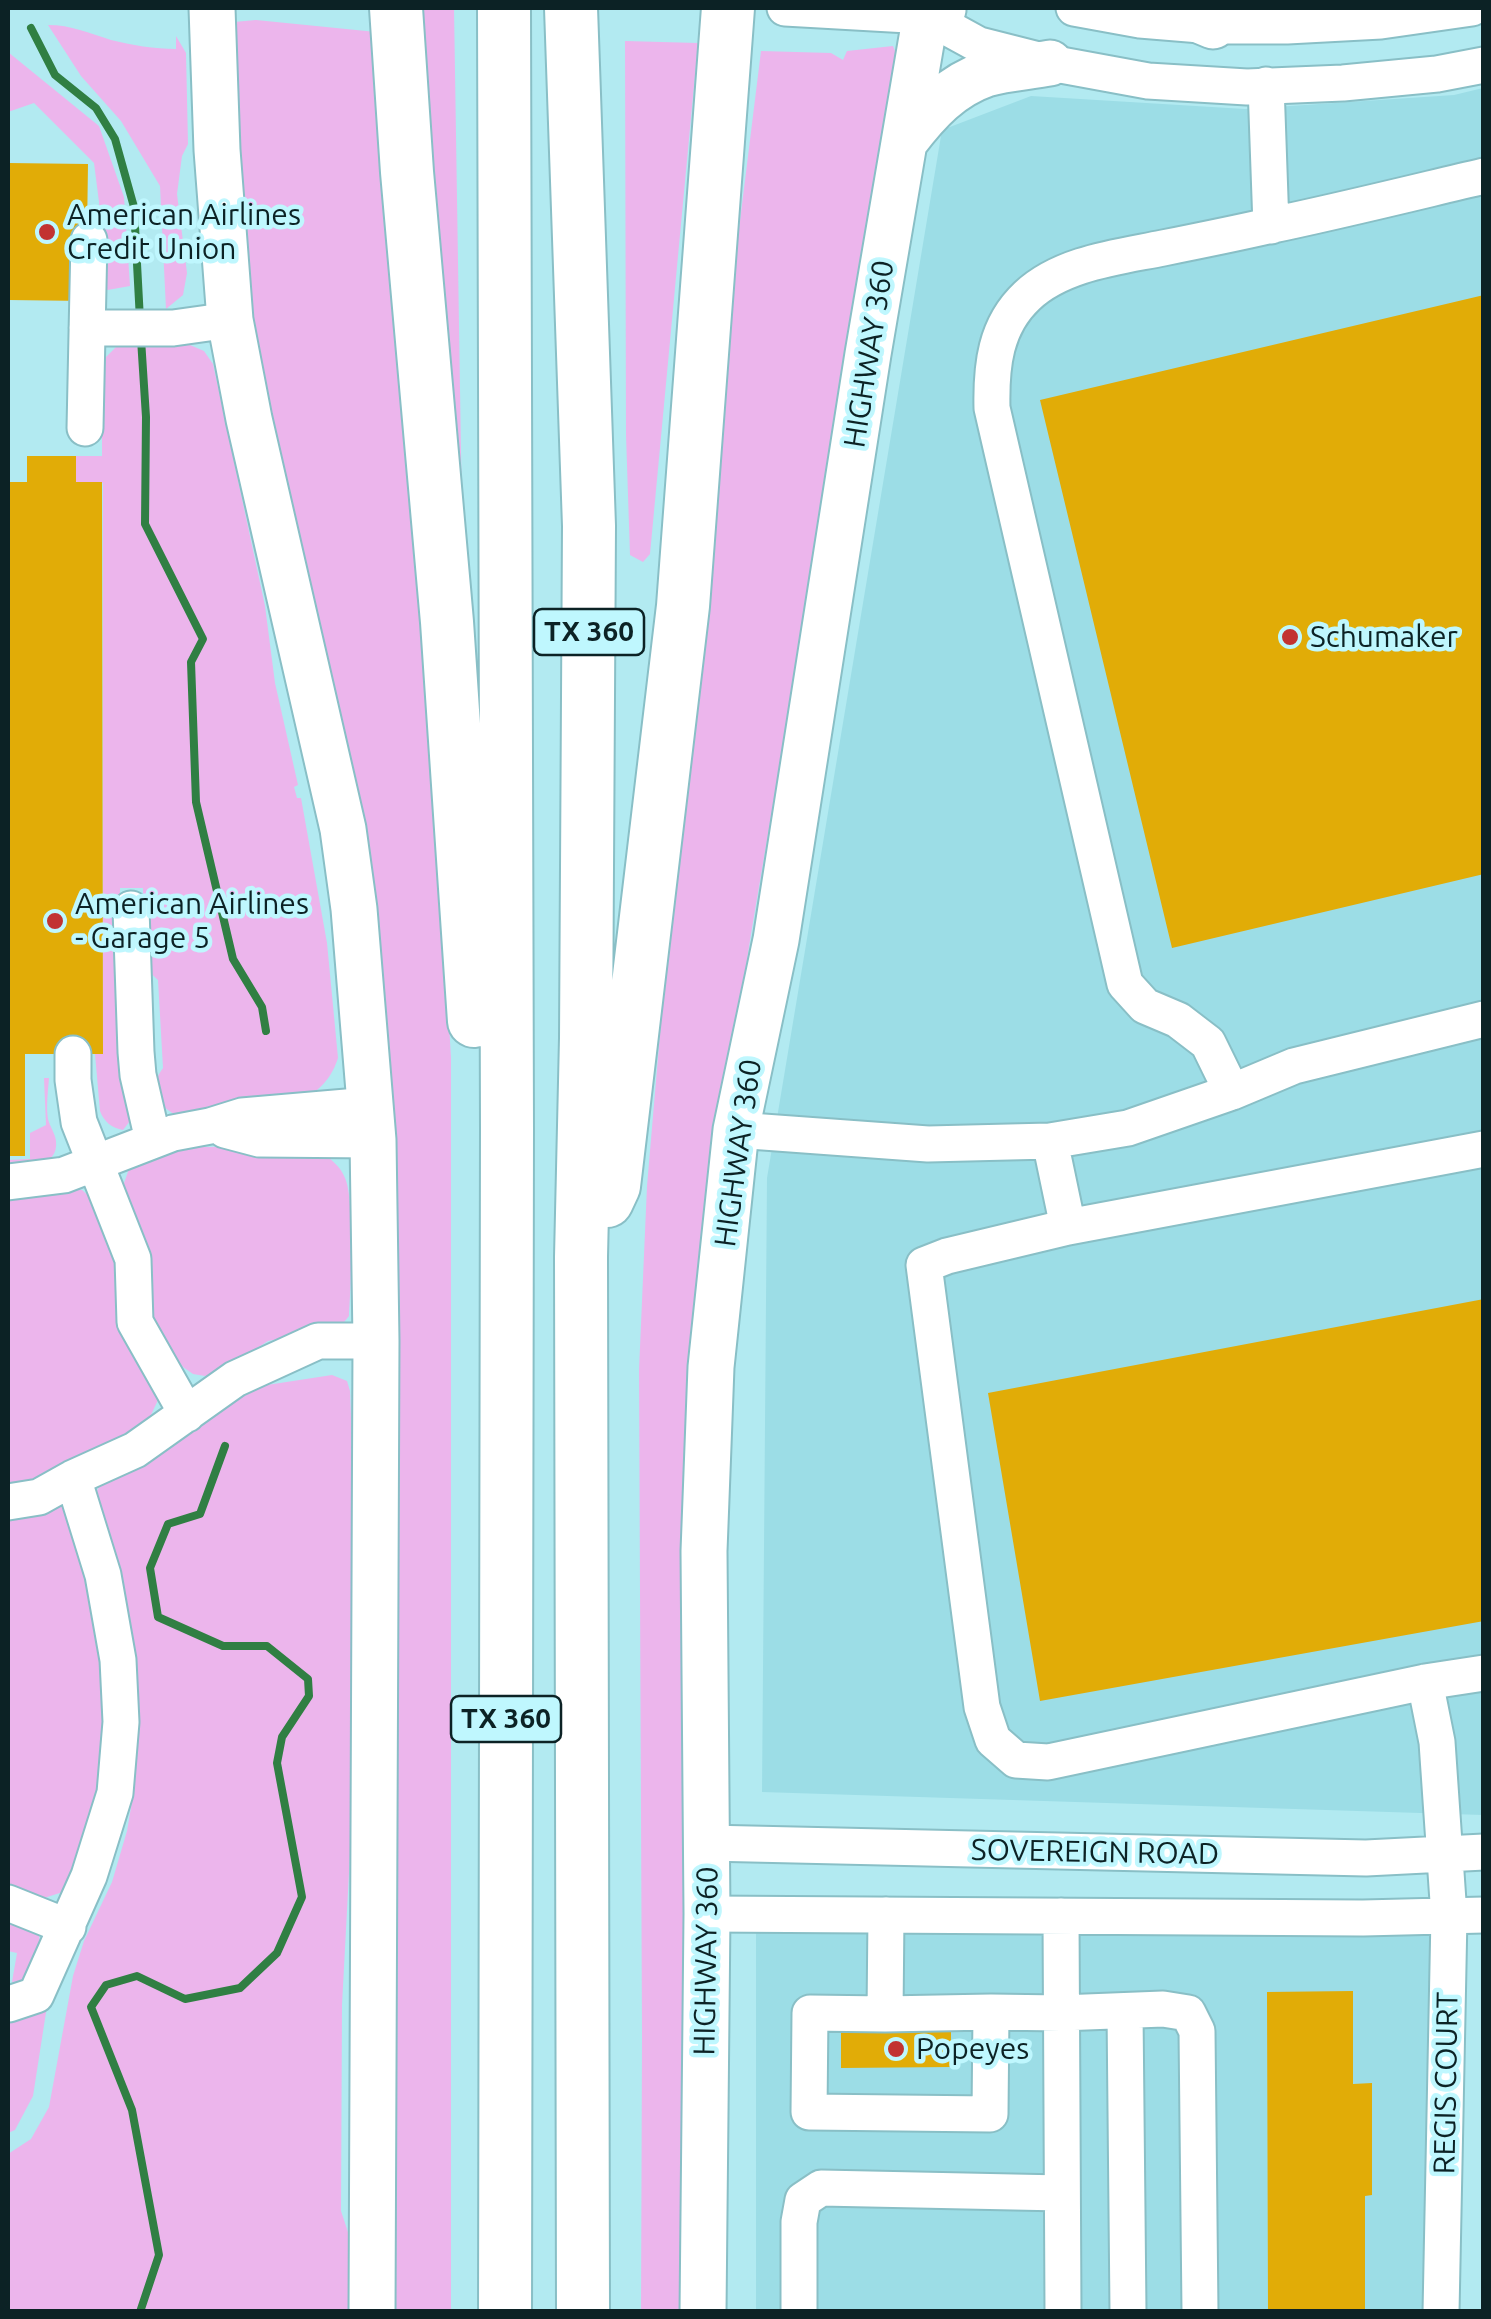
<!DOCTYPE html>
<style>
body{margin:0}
#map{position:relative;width:1491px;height:2319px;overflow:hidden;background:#b2eaf1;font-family:Ubuntu,sans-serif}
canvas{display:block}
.frame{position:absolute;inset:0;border:10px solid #0c2225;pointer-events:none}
</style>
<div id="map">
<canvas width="1491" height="2319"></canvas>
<div class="frame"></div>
</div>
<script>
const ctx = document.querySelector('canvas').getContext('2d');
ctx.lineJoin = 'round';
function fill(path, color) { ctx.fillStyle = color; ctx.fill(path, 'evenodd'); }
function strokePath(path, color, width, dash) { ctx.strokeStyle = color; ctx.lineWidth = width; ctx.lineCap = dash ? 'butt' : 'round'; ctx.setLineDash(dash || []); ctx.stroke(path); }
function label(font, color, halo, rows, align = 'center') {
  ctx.font = font + ' Ubuntu,sans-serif'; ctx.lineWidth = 9; ctx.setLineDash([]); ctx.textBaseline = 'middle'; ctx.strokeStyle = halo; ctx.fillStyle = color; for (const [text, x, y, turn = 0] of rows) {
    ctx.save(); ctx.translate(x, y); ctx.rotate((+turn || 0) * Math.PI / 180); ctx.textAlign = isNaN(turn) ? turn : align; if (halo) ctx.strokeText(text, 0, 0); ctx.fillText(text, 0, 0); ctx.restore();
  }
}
const built = new Path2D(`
 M 1483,88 L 1483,1815 L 762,1792 L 767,1178 L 942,130 L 1031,96 L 1245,109 L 1454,95 Z
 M 756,1931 L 1436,1931 L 1424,2311 L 756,2312 Z`);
const green = new Path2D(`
 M 408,8 L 454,8 L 463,579 Z
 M 256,20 L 376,32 L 439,850 L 451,1058 L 451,2311 L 392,2311 L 392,1202 L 251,336 L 234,186 L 234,22 Z
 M 48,25 C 71,25 89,33 111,40 C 131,45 155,49 176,49 L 176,36 L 186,53 L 188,144 L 182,156 L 177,194 L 187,273 L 183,295 L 166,309 L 160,186 L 121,121 L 81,76 Z
 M 625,41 L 698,43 L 650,554 L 643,562 L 630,555 L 626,435 Z
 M 893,46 L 899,61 L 751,934 L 721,1126 L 687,2311 L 641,2312 L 642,2036 L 639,1370 L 647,1186 L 706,496 L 761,51 L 831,53 L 843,60 L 847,51 Z
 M 8,52 L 99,126 L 124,197 L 130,286 L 102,291 L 99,202 L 94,163 L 34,103 L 8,112 Z
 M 190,345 L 204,351 L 213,364 L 265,606 L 275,683 L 298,785 L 294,787 L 297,798 L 301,798 L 327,943 L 338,1058 C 332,1076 325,1084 310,1096 L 176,1115 C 156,1105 149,1086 163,1068 L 158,980 L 143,966 L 143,888 L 120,888 L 119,1008 L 132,1111 L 130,1121 L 123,1130 C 112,1128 104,1122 100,1111 L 95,1054 L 103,1053 L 103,483 L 76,482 L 76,456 L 102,456 L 102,364 L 105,358 L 116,347 Z
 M 44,1078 L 49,1078 C 48,1091 46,1106 48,1119 C 50,1127 55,1133 56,1141 C 59,1167 26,1168 8,1171 L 8,1160 L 30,1159 L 30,1133 L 46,1125 Z
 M 202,1147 C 237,1147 286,1140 318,1152 C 329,1156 341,1167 345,1178 C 355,1200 351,1289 349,1316 L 340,1327 L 268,1341 L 218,1373 L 205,1376 L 193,1374 L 183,1367 L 159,1333 L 152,1314 L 148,1266 L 123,1186 L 130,1166 L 169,1152 Z
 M 65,1189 L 82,1190 L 92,1199 L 114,1258 L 120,1287 L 154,1382 L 158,1400 L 150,1417 L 120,1437 L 79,1460 L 45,1476 L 8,1488 L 8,1201 L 45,1195 Z
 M 332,1375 L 347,1381 L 350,1391 L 351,1417 L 354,1778 L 342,2005 L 341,2211 L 349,2235 L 355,2311 L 8,2312 L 8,2154 L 31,2139 L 49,2107 L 73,1976 L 84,1941 L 112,1882 L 127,1831 L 134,1790 L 134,1738 L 97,1491 L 101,1483 L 254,1387 Z
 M 35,1504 L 62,1507 L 72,1523 L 95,1599 L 107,1709 L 105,1783 L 69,1890 L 41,1899 L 8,1887 L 8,1512 Z
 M 8,1910 C 14,1913 25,1916 30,1921 C 49,1940 37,1963 25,1981 L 12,1982 L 17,1953 L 8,1951 Z
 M 47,2006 L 33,2096 L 15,2130 L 8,2133 L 8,2012 Z`);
const stream = new Path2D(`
 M 31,28 L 55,75 L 96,108 L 115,139 L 134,207 L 140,320
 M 141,339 L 146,417 L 145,524 L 203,639 L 191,662 L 196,802 L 233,959 L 262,1007 L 266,1031
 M 140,2312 L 159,2255 L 132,2110 L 91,2007 L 106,1985 L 137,1976 L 185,1999 L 240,1988 L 277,1953 L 302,1897 L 277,1763 L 282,1737 L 309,1696 L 308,1679 L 267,1646 L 223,1646 L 158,1617 L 150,1568 L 168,1524 L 200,1514 L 225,1446`);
const building = new Path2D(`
 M 8,163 L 88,164 L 86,301 L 8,300 Z
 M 1484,295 L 1484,874 L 1172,948 L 1040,400 Z
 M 27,456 L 76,456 L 76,482 L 102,482 L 103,1054 L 25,1054 L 25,1156 L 8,1156 L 8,482 L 27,482 Z
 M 1484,1299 L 1484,1621 L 1040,1701 L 988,1393 Z
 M 1353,1991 L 1353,2084 L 1372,2083 L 1372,2195 L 1365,2196 L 1365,2312 L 1268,2312 L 1267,1992 Z
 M 951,2030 L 951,2067 L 841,2068 L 841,2031 Z`);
const minor = new Path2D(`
 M 785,8 L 926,16 L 948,10
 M 1074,8 L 1140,20 L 1213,26 L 1287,26 L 1381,21 L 1472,8
 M 926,16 L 979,45 L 1050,63 L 1148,81 L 1247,87 L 1343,83 L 1437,74 L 1484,65
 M 1266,85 L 1271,226
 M 87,328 L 173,328 L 230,320
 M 85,428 L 89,240
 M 131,909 L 136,1052 L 138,1075 L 153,1140
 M 73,1054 L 73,1080 L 79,1122 L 133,1259 L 135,1322 L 187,1414
 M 1232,1092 L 1208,1043 L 1178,1020 L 1145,1006 L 1125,984 L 992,408 C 991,366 995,326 1027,296 C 1062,263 1119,257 1163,248 C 1198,241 1233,234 1268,226 C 1340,211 1412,193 1484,176
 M 225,1130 L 259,1139 L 373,1140
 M 736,1130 L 928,1144 L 1050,1141 L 1128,1128 L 1232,1092 L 1294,1066 L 1484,1019
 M 1050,1141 L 1068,1227
 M 8,1182 L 64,1175 L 173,1133 L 210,1126 L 242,1116 L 370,1105
 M 8,1502 L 39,1497 L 73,1478 L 135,1450 L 235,1379 L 318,1341 L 376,1341
 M 1425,1682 L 1048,1762 L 1016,1760 L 993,1740 L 982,1707 L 924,1265 L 947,1256 L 1068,1227 L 1484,1149
 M 707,1843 L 1366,1858 L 1484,1852
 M 8,1903 L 68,1927
 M 707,1914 L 1363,1918 L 1484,1915
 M 886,1915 L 885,2014 L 810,2013 L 809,2112 L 990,2114 L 991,2012 L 1061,2013 L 1163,2009 L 1188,2013 L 1197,2031 L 1200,2312
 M 1061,1916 L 1063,2312
 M 9,2004 L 36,1995 L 89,1876 L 115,1793 L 121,1722 L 118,1660 L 103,1575 L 73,1478
 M 1125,2011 L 1128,2312
 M 885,2014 L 991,2012
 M 799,2312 L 799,2222 L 803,2200 L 821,2188 L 1062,2193
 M 1441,2312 L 1449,1916 L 1437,1742 L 1425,1682 L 1484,1673`);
const major = new Path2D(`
 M 212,8 L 217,150 L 230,320 L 249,419 L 343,829 L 354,909 L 373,1140 L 376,1341 L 372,2312
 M 1170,8 L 1213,26
 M 906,140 C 928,111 951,86 986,74 C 1006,68 1029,67 1050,63
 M 703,2312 L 707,1914 L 704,1551 L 711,1367 L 736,1130 L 776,940 L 868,354 L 927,8`);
const highway = new Path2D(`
 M 396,8 L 407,172 L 447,622 L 474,1021
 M 504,8 L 507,1127 L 505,2312
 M 571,8 L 589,526 L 586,1038 L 581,1257 L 583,2312
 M 607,1201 L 614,1186 L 683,606 L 728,8`);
const markers = [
 [47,232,10,"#c23331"],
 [1290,637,10,"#c23331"],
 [55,921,10,"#c23331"],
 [896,2049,10,"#c23331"]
];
const shields = [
 [589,632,110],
 [506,1719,110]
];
const shieldNames = [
 ["TX 360",589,632],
 ["TX 360",506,1719]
];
const poiNames = [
 ["American Airlines",67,215],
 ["Credit Union",67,249],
 ["Schumaker",1310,637],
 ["American Airlines",75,904],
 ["- Garage 5",75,938],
 ["Popeyes",916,2049]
];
const streetNames = [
 ["HIGHWAY 360",869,354,-81],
 ["HIGHWAY 360",738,1153,-82],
 ["SOVEREIGN ROAD",1095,1852,1],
 ["HIGHWAY 360",706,1961,-89],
 ["REGIS COURT",1446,2083,-89]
];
fill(built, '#9cdde6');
fill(green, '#ecb5ec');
strokePath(stream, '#307f43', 8);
fill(building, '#e1ac07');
strokePath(minor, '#89bfc6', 39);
strokePath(major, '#89bfc6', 49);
strokePath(highway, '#89bfc6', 56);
strokePath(minor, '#fff', 35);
strokePath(major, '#fff', 45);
strokePath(highway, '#fff', 52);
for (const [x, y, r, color] of markers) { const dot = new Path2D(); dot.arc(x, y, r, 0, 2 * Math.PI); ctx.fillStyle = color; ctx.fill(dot); strokePath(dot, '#bff7fe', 4); }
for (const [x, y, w] of shields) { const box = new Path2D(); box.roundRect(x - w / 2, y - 23, w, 46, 8); ctx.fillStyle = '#bff7fe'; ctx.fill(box); strokePath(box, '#0c2225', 2.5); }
label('bold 28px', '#0c2225', null, shieldNames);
label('30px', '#0c2225', '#bff7fe', poiNames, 'left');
label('30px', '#0c2225', '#bff7fe', streetNames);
</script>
